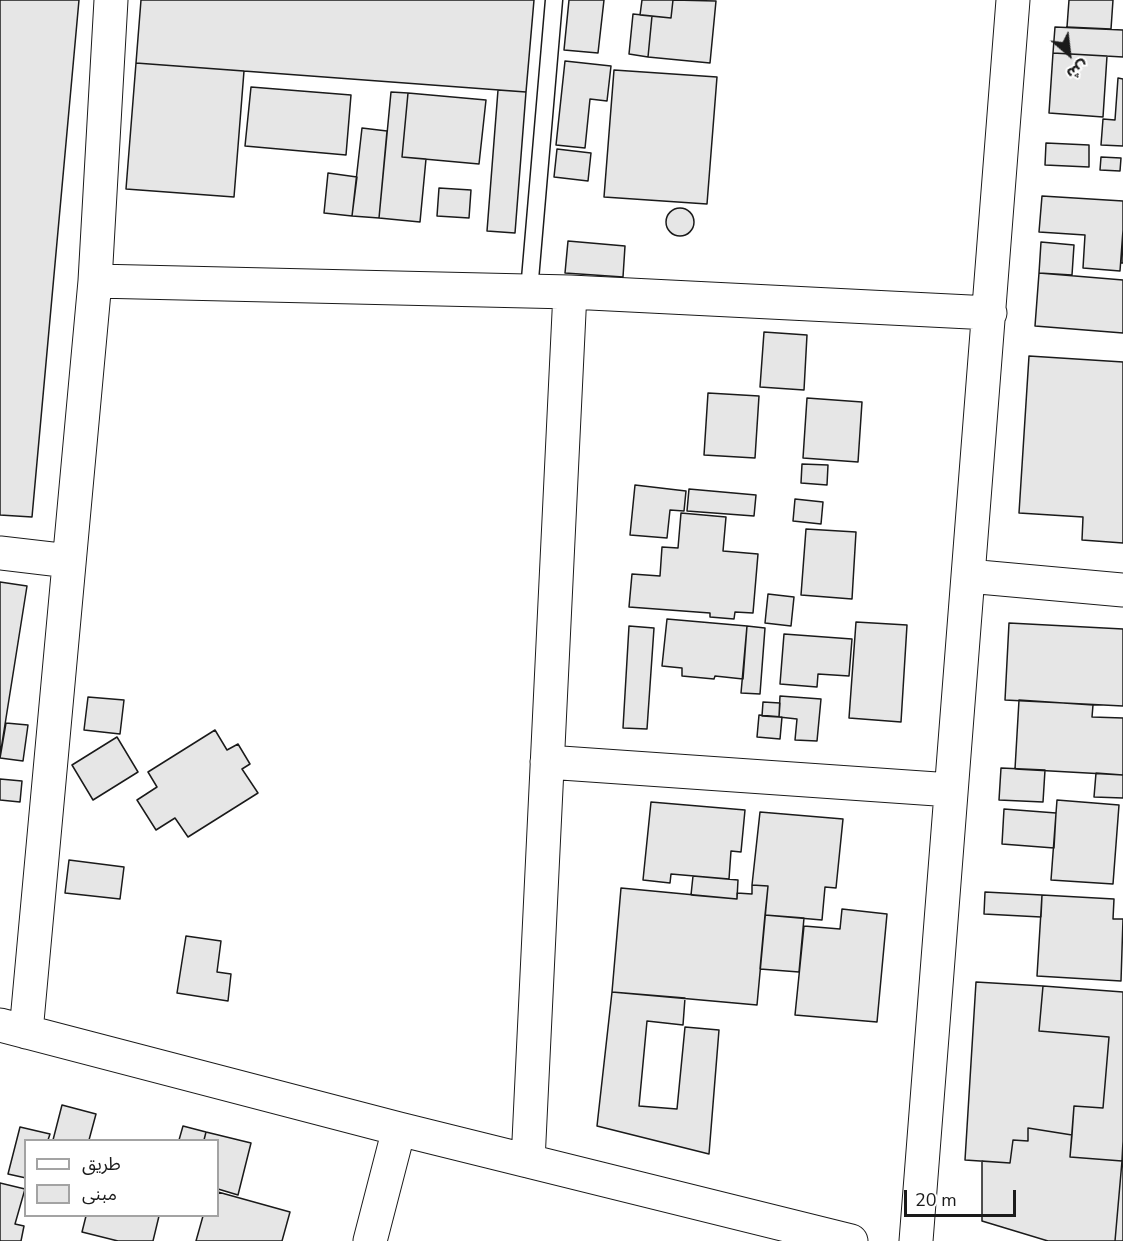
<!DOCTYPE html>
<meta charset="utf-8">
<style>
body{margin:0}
#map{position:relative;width:1123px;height:1241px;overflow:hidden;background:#fff;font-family:"Nunito Sans","Noto Sans Arabic",sans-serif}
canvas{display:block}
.legend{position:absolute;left:24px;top:1139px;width:195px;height:78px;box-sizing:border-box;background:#fff;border:2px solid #a3a3a3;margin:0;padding:8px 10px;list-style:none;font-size:18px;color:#1a1a1a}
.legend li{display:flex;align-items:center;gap:12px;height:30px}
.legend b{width:30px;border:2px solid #a3a3a3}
.north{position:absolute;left:1039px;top:24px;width:60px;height:60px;-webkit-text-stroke:4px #fff;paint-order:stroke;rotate:152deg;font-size:16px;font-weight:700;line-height:24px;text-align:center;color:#1a1a1a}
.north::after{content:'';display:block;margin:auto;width:21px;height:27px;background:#1a1a1a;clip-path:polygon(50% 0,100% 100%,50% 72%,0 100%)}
.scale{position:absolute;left:904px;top:1190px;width:112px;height:27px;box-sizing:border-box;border:3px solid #1a1a1a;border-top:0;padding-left:8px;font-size:18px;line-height:21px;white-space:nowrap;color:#1a1a1a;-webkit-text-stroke:4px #fff;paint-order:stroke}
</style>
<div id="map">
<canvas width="1123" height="1241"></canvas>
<ul class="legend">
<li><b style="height:8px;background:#fff"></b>طريق</li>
<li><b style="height:16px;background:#e6e6e6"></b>مبنى</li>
</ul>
<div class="north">ش</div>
<div class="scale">20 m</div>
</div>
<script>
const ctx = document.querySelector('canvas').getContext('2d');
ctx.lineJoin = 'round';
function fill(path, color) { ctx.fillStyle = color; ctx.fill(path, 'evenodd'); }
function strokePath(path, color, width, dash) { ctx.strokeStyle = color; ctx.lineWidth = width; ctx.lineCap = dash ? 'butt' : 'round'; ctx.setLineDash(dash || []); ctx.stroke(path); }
const building = new Path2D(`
 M 0,0 L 79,0 L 32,517 L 0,515 Z
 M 141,0 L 534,0 L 526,92 L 136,63 Z
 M 569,0 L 604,0 L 598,53 L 564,50 Z
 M 642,0 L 673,0 L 671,18 L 640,15 Z
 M 673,0 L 716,1 L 710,63 L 648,57 L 652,16 L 671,18 Z
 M 1069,0 L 1113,0 L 1111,29 L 1067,27 Z
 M 633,14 L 652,16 L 648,57 L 629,54 Z
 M 1055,27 L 1123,30 L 1123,57 L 1053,53 Z
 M 1053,53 L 1107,56 L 1103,117 L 1049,113 Z
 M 565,61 L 611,66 L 607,101 L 590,99 L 585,148 L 556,145 Z
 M 136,63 L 244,71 L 234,197 L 126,189 Z
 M 614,70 L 717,77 L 707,204 L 604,197 Z
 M 1118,78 L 1123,79 L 1123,146 L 1101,145 L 1103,119 L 1115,120 Z
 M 251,87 L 351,95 L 346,155 L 245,146 Z
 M 498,90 L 526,92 L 515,233 L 487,231 Z
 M 391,92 L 408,93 L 402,157 L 426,159 L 420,222 L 379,218 Z
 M 408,93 L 486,100 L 479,164 L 402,157 Z
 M 362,128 L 387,131 L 379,218 L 352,216 Z
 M 1046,143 L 1089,145 L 1089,167 L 1045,165 Z
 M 557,149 L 591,153 L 588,181 L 554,177 Z
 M 1101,157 L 1121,158 L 1120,171 L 1100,170 Z
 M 328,173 L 357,177 L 352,216 L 324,213 Z
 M 439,188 L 471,190 L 469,218 L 437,216 Z
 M 1042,196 L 1123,201 L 1123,230 L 1120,271 L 1083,268 L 1085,235 L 1039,232 Z
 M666 222a14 14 0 1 1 28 0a14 14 0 1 1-28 0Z
 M 1123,230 L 1123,263 L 1121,263 Z
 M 568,241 L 625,246 L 623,277 L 565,273 Z
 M 1041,242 L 1074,245 L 1072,275 L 1039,273 Z
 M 1039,273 L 1123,280 L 1123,333 L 1035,326 Z
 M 764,332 L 807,335 L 804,390 L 760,387 Z
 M 1029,356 L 1123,362 L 1123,543 L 1082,540 L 1083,517 L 1019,513 Z
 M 708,393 L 759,396 L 755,458 L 704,455 Z
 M 807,398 L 862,402 L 858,462 L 803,458 Z
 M 802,464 L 828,465 L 827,485 L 801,483 Z
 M 635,485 L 686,491 L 684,511 L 670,510 L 667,538 L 630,535 Z
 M 689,489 L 756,495 L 754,516 L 687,511 Z
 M 795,499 L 823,502 L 821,524 L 793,521 Z
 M 681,513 L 726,517 L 723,551 L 758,554 L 753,613 L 735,612 L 734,619 L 710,617 L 710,613 L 629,607 L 632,574 L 660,576 L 662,547 L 678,548 Z
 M 806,529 L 856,532 L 852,599 L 801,595 Z
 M 0,582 L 27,586 L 0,756 Z
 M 768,594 L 794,597 L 791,626 L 765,623 Z
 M 667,619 L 747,626 L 743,679 L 715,676 L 714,679 L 682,676 L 682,668 L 662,666 Z
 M 856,622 L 907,625 L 901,722 L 849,718 Z
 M 1009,623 L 1123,629 L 1123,706 L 1005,700 Z
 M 629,626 L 654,628 L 647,729 L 623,728 Z
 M 747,626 L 765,628 L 760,694 L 741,693 Z
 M 784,634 L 852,639 L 849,676 L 818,674 L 817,687 L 780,684 Z
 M 780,696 L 821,699 L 817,741 L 795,740 L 797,719 L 779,717 Z
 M 88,697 L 124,700 L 120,734 L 84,730 Z
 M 1019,700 L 1093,705 L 1092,717 L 1123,718 L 1123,775 L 1015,769 Z
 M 763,702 L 780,703 L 779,717 L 762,716 Z
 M 759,715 L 782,717 L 780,739 L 757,737 Z
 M 6,723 L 28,725 L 23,761 L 0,758 Z
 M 215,730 L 227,750 L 238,744 L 250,764 L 242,769 L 258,793 L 188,837 L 175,818 L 156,830 L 137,800 L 157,787 L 148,772 Z
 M 117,737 L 138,772 L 93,800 L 72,765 Z
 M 1001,768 L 1045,770 L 1043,802 L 999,800 Z
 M 1096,773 L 1123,775 L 1123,798 L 1094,797 Z
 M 0,779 L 22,781 L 20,802 L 0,800 Z
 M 1057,800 L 1119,805 L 1113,884 L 1051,880 Z
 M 651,802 L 745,810 L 741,852 L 731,851 L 729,879 L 671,874 L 670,883 L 643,880 Z
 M 1004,809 L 1056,813 L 1054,848 L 1002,844 Z
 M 760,812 L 843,819 L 836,888 L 825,887 L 822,920 L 765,915 L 768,886 L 752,885 Z
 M 69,860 L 124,867 L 120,899 L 65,893 Z
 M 693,876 L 738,880 L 737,899 L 691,895 Z
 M 752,885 L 768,886 L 757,1005 L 612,992 L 621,888 L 737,899 L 737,893 L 752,894 Z
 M 985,892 L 1042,895 L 1041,917 L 984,914 Z
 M 1042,895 L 1114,899 L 1113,919 L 1123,919 L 1121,981 L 1037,976 Z
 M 842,909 L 887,914 L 877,1022 L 795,1015 L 804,926 L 840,929 Z
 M 765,915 L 804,918 L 799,972 L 760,969 Z
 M 186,936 L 221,941 L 217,972 L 231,974 L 228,1001 L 177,993 Z
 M 976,982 L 1043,986 L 1039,1031 L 1109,1037 L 1103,1108 L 1074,1106 L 1072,1135 L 1028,1128 L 1028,1141 L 1013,1140 L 1010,1163 L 965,1160 Z
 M 1043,986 L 1123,992 L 1123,1141 L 1122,1161 L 1070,1157 L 1074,1106 L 1103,1108 L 1109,1037 L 1039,1031 Z
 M 612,992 L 685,998 L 683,1025 L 647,1021 L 639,1106 L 677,1109 L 685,1027 L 719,1030 L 709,1154 L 597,1126 Z
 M 62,1105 L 96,1114 L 89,1140 L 53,1140 Z
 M 183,1126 L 206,1132 L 204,1140 L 179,1140 Z
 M 20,1127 L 50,1134 L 48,1140 L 26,1140 L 26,1178 L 8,1174 Z
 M 1028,1128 L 1072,1135 L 1070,1157 L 1122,1161 L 1115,1241 L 1048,1241 L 982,1221 L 982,1161 L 1010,1163 L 1013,1140 L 1028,1141 Z
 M 206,1132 L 251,1143 L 238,1195 L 218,1189 L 218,1140 L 204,1140 Z
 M 1123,1141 L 1123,1241 L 1115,1241 L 1122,1161 Z
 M 0,1183 L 25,1189 L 15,1224 L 24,1226 L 21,1241 L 0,1241 Z
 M 218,1192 L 290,1212 L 282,1241 L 196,1241 L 203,1216 L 218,1216 Z
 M 86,1216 L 159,1216 L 153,1241 L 118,1241 L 82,1232 Z`);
const lane = new Path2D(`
 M 529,291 L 554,0`);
const street = new Path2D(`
 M 95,281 L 570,292 L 990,313
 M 0,553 L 69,561
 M 968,576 L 1123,590
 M 547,762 L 951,790
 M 0,1025 L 399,1129 L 851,1241
 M 26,1032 L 95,281 L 111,0
 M 528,1161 L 570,292
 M 370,1241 L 399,1129
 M 916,1241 L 1013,0`);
fill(building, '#e6e6e6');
strokePath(building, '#1a1a1a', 1.5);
strokePath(lane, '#1a1a1a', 19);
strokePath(street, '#1a1a1a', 35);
strokePath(lane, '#fff', 16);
strokePath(street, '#fff', 33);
</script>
